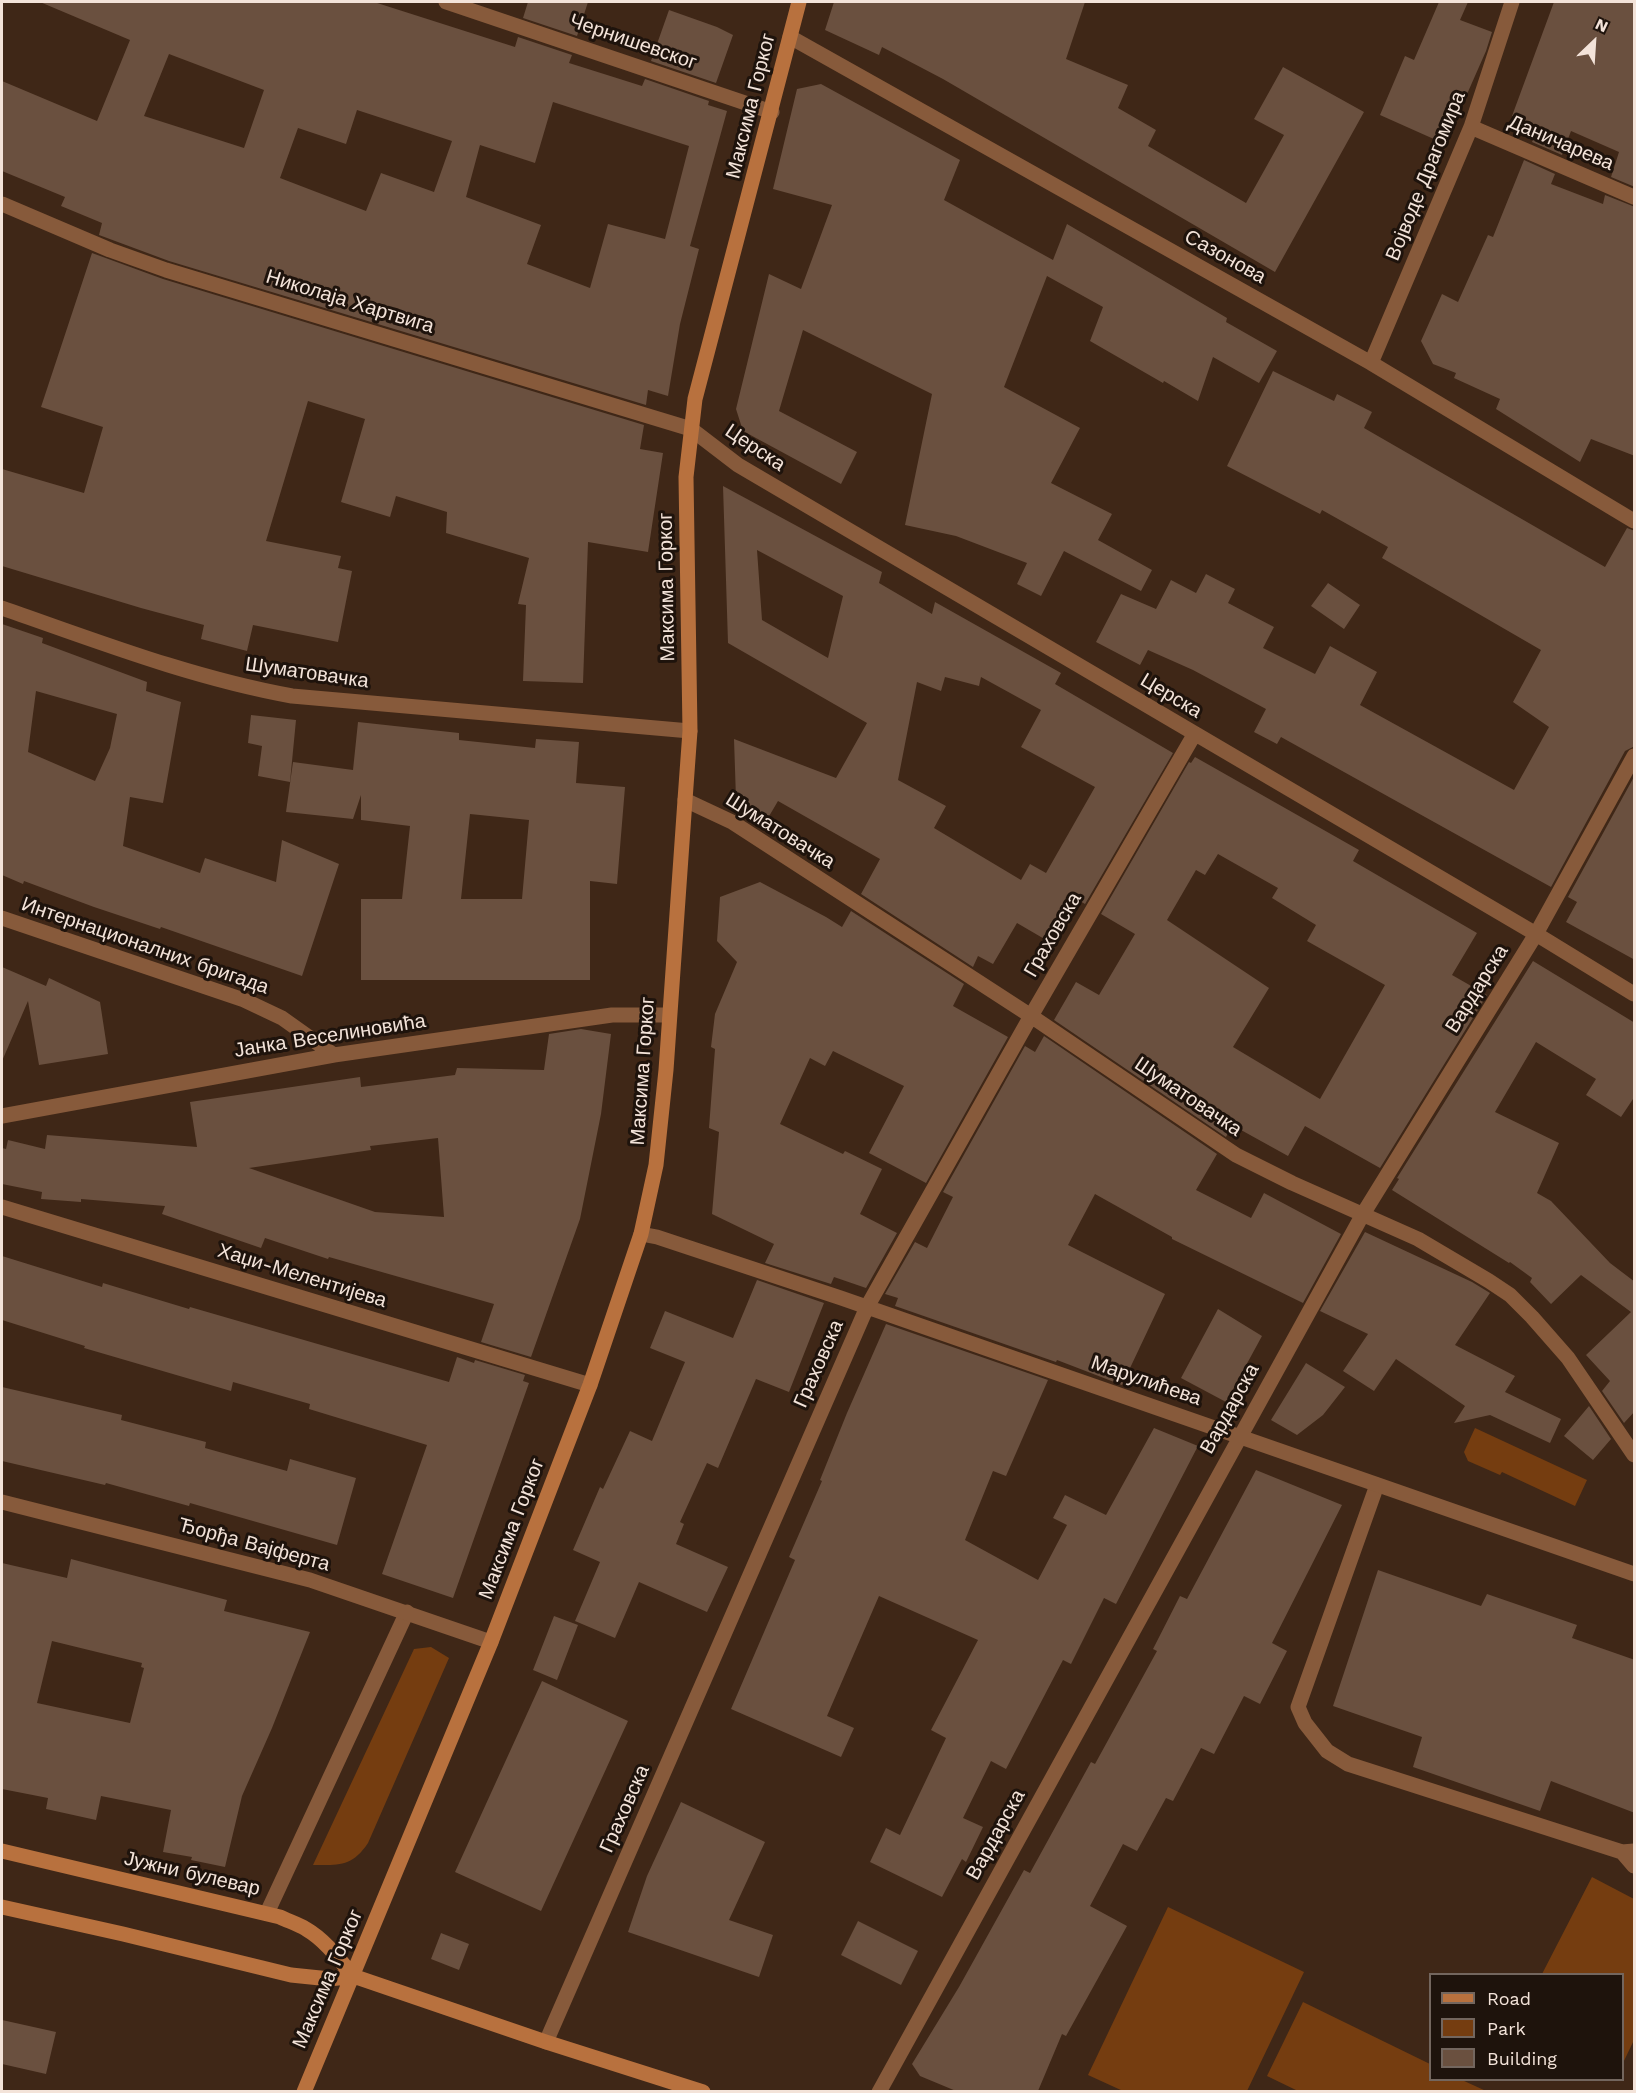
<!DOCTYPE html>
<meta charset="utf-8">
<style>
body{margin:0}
#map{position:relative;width:1636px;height:2093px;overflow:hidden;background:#3f2717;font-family:"Work Sans",sans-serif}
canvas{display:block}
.frame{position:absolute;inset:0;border:3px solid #f3e3d9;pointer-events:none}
.legend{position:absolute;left:1429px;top:1973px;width:195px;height:108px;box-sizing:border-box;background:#1e130c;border:2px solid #73665e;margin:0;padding:8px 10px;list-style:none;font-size:18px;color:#f3e3d9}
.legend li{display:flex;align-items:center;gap:12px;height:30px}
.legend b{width:30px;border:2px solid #73665e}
.north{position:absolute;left:1564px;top:12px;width:60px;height:60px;-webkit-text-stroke:4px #1e130c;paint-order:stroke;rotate:25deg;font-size:16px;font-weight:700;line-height:24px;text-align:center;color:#f3e3d9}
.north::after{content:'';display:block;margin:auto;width:21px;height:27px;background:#f3e3d9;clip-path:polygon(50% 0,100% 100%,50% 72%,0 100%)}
</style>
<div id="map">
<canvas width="1636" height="2093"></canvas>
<div class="frame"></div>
<ul class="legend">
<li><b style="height:8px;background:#b8713e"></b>Road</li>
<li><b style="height:16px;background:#753d10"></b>Park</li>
<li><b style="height:16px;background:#6a503f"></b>Building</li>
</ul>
<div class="north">N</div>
</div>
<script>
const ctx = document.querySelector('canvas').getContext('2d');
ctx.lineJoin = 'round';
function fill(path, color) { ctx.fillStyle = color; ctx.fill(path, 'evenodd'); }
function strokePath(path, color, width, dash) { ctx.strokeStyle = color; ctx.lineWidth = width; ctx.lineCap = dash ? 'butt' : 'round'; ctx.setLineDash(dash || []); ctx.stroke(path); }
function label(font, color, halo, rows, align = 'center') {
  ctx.font = font + ' "Work Sans",sans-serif'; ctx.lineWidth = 6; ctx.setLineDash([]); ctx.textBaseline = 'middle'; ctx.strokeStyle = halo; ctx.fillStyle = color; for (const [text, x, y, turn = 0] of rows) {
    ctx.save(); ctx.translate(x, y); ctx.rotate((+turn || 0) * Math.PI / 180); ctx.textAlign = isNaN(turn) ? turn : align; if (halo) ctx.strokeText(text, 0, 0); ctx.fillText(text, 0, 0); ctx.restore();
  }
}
const green = new Path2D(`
 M 1475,1428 L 1587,1480 L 1575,1506 L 1502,1472 L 1500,1475 L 1468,1461 L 1464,1452 Z
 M 431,1647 L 449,1658 L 368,1843 C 352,1867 339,1865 313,1865 L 414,1649 Z
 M 1592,1877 L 1634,1899 L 1634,2040 L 1623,2063 L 1622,1974 L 1542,1974 Z
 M 1168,1907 L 1304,1972 L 1247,2091 L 1123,2091 L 1088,2075 Z
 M 1303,2002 L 1430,2064 L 1430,2080 L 1462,2080 L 1486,2091 L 1298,2091 L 1267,2076 Z`);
const building = new Path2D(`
 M 40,2 L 374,2 L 515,47 L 518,37 L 572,55 L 569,63 L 642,86 L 645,79 L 709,101 L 708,105 L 727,111 L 690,246 L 699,249 L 680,324 L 668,396 L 648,390 L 646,405 L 169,261 L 99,235 L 102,223 L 61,206 L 65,197 L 2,171 L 2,81 L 97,121 L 130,40 ZM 169,54 L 264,90 L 244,148 L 144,116 ZM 553,102 L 689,146 L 665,239 L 608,224 L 590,288 L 527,264 L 541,225 L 466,197 L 480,145 L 535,163 ZM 357,110 L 452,141 L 434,192 L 381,173 L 366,211 L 280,178 L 298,128 L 346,144 Z
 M 528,2 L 588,2 L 577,36 L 523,18 Z
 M 834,2 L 1085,2 L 1066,59 L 1128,85 L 1118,108 L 1156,130 L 1148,146 L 1246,203 L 1284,135 L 1254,119 L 1283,67 L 1364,112 L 1275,272 L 943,79 L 882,47 L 879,55 L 825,30 Z
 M 1439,2 L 1468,2 L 1460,20 L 1492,32 L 1486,51 L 1445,144 L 1380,115 L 1405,56 L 1414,60 Z
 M 1554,2 L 1635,2 L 1635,187 L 1611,177 L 1619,152 L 1571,131 L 1562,155 L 1532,142 L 1538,126 L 1512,116 Z
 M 669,10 L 717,27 L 733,35 L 716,83 L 651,61 Z
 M 821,84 L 960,160 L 944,200 L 1053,260 L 1067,224 L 1227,318 L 1226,322 L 1277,351 L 1259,383 L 1213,357 L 1198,401 L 1164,381 L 1163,383 L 1090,341 L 1103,307 L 1047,276 L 1004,387 L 1080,428 L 1051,483 L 1112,514 L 1098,540 L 1152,570 L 1141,591 L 1064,551 L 1041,596 L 1017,584 L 1027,563 L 956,536 L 905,525 L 932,394 L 803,330 L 779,411 L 857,452 L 841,484 L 743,431 L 736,409 L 769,274 L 801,289 L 832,205 L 773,189 L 797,89 Z
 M 1524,160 L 1555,174 L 1551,184 L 1603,204 L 1605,195 L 1635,207 L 1635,456 L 1591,439 L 1580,462 L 1496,409 L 1500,399 L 1454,378 L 1456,373 L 1433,364 L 1421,341 L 1442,294 L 1458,302 L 1488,235 L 1493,237 Z
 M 92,253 L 163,279 L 644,425 L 640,449 L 663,453 L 648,552 L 588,542 L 583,683 L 523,681 L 526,605 L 518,604 L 529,558 L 446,533 L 447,512 L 396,496 L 390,517 L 341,502 L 365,419 L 308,401 L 266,541 L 341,556 L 338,568 L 352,571 L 338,642 L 253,625 L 247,651 L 201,639 L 204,625 L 141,608 L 2,566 L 2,469 L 84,493 L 103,427 L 41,407 Z
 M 1273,371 L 1334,401 L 1337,394 L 1372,412 L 1364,428 L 1605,567 L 1627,528 L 1635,531 L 1635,746 L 1625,751 L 1551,887 L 1281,737 L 1277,744 L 1254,732 L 1266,709 L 1193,670 L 1148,650 L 1140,665 L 1096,642 L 1121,594 L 1156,609 L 1171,580 L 1196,593 L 1206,574 L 1235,589 L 1228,603 L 1274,627 L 1263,648 L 1315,674 L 1330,646 L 1377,672 L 1360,705 L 1514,790 L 1549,727 L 1513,702 L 1541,650 L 1382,558 L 1388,547 L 1322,510 L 1320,514 L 1227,466 Z
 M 723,486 L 882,572 L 879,583 L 932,614 L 935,602 L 1061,673 L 1055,684 L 1173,753 L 1085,904 L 1078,900 L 1053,944 L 1017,923 L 993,964 L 978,956 L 973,967 L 861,894 L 880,859 L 778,801 L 768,818 L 736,799 L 734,739 L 836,778 L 867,723 L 728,643 ZM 757,550 L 843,596 L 828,658 L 762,620 ZM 945,677 L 979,686 L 981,677 L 1041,710 L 1021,747 L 1095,787 L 1046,873 L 1030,864 L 1021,880 L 934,828 L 946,806 L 898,780 L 917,682 L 941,691 Z
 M 1328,583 L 1360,605 L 1344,629 L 1311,606 Z
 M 2,624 L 43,638 L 42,643 L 147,682 L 146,691 L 181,702 L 163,803 L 130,797 L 123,846 L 200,873 L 205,858 L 276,882 L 282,840 L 339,864 L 302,976 L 161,927 L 160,929 L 94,907 L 24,881 L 23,884 L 2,875 ZM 36,691 L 117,714 L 110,748 L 95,781 L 28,752 Z
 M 251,715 L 296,720 L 290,782 L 258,776 L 262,746 L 248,743 Z
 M 358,722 L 459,733 L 459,740 L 535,748 L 536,739 L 579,742 L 576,783 L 625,787 L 617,884 L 590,881 L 590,980 L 361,980 L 361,899 L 402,899 L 410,826 L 361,820 L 361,795 L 353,819 L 286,812 L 293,762 L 353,770 ZM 470,814 L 529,820 L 522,899 L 461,899 Z
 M 1195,757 L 1359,850 L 1353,861 L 1477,933 L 1452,975 L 1487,995 L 1380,1168 L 1305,1126 L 1288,1156 L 1232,1125 L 1226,1137 L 1054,1020 L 1076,982 L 1099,995 L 1135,934 L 1101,914 L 1189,762 L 1191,763 ZM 1218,854 L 1278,888 L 1272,898 L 1316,925 L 1307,941 L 1385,985 L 1320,1099 L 1233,1047 L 1269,988 L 1167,920 L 1196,870 L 1205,875 Z
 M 1635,775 L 1635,960 L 1566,922 L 1577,902 L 1568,897 Z
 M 760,882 L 826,917 L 842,927 L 851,911 L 964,984 L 953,1006 L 1008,1037 L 926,1183 L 869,1153 L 904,1086 L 833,1051 L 825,1066 L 810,1058 L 780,1124 L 843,1154 L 845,1151 L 882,1169 L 860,1214 L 897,1233 L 866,1288 L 834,1277 L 831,1284 L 765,1263 L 774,1244 L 712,1214 L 719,1132 L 709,1128 L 715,1049 L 711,1047 L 715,1014 L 737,962 L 717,941 L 720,897 Z
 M 1533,961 L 1635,1023 L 1635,1096 L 1621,1117 L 1586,1095 L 1596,1079 L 1536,1042 L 1495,1112 L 1559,1143 L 1537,1193 L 1551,1201 L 1610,1263 L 1635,1282 L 1635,1411 L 1624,1423 L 1602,1391 L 1610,1381 L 1586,1355 L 1631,1312 L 1581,1275 L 1551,1304 L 1530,1282 L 1532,1278 L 1510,1262 L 1509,1263 L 1392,1190 L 1399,1179 L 1397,1178 Z
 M 2,967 L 46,986 L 49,978 L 100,1002 L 108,1054 L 39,1065 L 28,1001 L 2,1061 Z
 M 581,1029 L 611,1034 L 601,1114 L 580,1219 L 531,1357 L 481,1342 L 494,1304 L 329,1257 L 328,1259 L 265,1238 L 261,1248 L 162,1214 L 165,1206 L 81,1199 L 81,1202 L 41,1199 L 42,1192 L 2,1184 L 2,1148 L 6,1149 L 8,1140 L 45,1149 L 47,1135 L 197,1147 L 190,1102 L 360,1077 L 361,1087 L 455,1075 L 457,1068 L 544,1070 L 549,1034 ZM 438,1138 L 444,1217 L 375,1212 L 249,1168 L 371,1150 L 370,1146 Z
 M 1044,1036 L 1217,1154 L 1196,1190 L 1251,1218 L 1264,1193 L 1341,1234 L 1303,1303 L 1172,1239 L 1172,1237 L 1095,1194 L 1068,1245 L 1165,1294 L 1122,1385 L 1057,1360 L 1056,1362 L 895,1306 L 898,1298 L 885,1294 L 915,1242 L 927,1248 L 953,1197 L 943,1192 L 1025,1046 L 1035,1052 Z
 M 1365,1232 L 1472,1282 L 1490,1293 L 1455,1345 L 1515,1376 L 1505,1392 L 1561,1419 L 1550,1443 L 1490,1415 L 1454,1423 L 1465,1406 L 1396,1359 L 1374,1391 L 1343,1371 L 1368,1334 L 1320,1311 Z
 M 2,1256 L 102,1287 L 103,1283 L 189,1309 L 190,1307 L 449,1382 L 457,1357 L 474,1363 L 475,1360 L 525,1375 L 523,1381 L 529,1383 L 453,1598 L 382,1574 L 427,1445 L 309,1409 L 310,1404 L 233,1382 L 231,1391 L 84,1348 L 85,1346 L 2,1320 Z
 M 757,1280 L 824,1303 L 789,1392 L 756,1379 L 718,1468 L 707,1463 L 680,1522 L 684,1524 L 676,1544 L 728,1567 L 707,1612 L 639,1582 L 615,1638 L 575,1621 L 600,1562 L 573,1550 L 600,1487 L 603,1489 L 630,1431 L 652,1441 L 685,1362 L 650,1348 L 665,1311 L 733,1338 Z
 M 1218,1309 L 1262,1336 L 1226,1402 L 1181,1378 Z
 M 886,1324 L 1048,1380 L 1006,1476 L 993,1471 L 965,1540 L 1038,1580 L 1067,1525 L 1053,1518 L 1065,1495 L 1106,1515 L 1154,1428 L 1198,1446 L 1116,1604 L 1104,1598 L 1071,1664 L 1063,1660 L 1006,1769 L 991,1761 L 963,1818 L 983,1827 L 966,1862 L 962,1859 L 942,1897 L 870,1862 L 886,1828 L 900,1835 L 946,1738 L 931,1730 L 978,1640 L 879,1596 L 827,1716 L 854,1728 L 841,1757 L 731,1709 L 795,1560 L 789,1557 L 822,1481 L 820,1480 L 847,1413 Z
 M 1306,1363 L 1345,1387 L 1323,1415 L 1297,1435 L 1271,1420 Z
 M 2,1387 L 122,1415 L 121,1420 L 206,1442 L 205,1448 L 287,1471 L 290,1459 L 356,1478 L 337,1545 L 190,1503 L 189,1506 L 106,1483 L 105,1485 L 2,1461 Z
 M 1589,1406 L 1611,1439 L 1593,1460 L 1564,1436 Z
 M 1256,1470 L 1342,1505 L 1272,1643 L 1287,1651 L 1260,1704 L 1244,1696 L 1214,1754 L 1201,1748 L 1173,1801 L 1166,1798 L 1137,1851 L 1123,1844 L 1090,1906 L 1127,1926 L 1066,2036 L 1062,2034 L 1038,2091 L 956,2091 L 920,2076 L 912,2064 L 959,1987 L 1024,1870 L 1030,1873 L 1091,1762 L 1095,1764 L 1157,1651 L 1153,1649 L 1180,1596 L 1187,1599 Z
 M 71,1559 L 227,1600 L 224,1611 L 310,1632 L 272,1728 L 242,1796 L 225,1867 L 191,1860 L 192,1857 L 163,1852 L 171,1810 L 101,1796 L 96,1820 L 46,1809 L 48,1798 L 2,1789 L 2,1563 L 67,1578 ZM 52,1641 L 142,1663 L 141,1667 L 144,1668 L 130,1723 L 37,1703 Z
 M 1378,1570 L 1481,1606 L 1487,1594 L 1577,1625 L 1572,1638 L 1635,1660 L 1635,1813 L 1551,1781 L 1540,1811 L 1413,1767 L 1422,1737 L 1333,1706 Z
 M 554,1616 L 578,1625 L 557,1680 L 533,1670 Z
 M 542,1681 L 628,1721 L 541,1911 L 455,1872 Z
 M 681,1802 L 765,1842 L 729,1920 L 773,1935 L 759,1977 L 628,1932 L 647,1876 Z
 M 858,1921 L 918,1951 L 901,1985 L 841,1955 Z
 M 441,1933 L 469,1944 L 459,1970 L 431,1959 Z
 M 2,2020 L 56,2032 L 46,2074 L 2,2064 Z`);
const lane = new Path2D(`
 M 1377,1485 L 1298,1707 L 1305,1723 L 1327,1751 L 1348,1764 L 1622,1852 L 1634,1851
 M 1622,1852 L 1634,1866
 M 267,1913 L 407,1612`);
const street = new Path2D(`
 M 446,2 L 772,112
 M 790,37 L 1371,363 L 1634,521
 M 1471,127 L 1634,197
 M 2,204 L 110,250 L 166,270 L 691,429 L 738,465 L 1536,934 L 1634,994
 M 1371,363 L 1471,127 L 1512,2
 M 2,608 C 97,641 192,678 292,696 L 690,731
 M 685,800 L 732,822 L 1031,1016 L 1236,1155 L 1292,1183 L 1418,1239 L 1489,1281 L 1510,1295 L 1532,1317 L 1568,1358 L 1634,1455
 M 2,918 L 244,1000 L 282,1018 L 334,1055
 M 2,1116 L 334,1055 L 612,1015 L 668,1015
 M 2,1207 L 590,1385
 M 641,1234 L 657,1237 L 841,1298 L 1634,1574
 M 2,1502 L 310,1580 L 491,1642
 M 546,2042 L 867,1307 L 1031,1016 L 1194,735
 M 879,2092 L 1363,1214 L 1536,934 L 1634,756`);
const secondary = new Path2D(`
 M 2,1851 L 280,1917 C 288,1921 298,1924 306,1929 C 325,1940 339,1959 353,1976
 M 2,1907 L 123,1934 L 291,1975 L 330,1979 L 353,1976 L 546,2042 L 703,2092
 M 304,2092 L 491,1642 L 590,1385 L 641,1234 L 656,1165 L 666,1070 L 685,800 L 690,731 L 686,477 L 695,399 L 799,2`);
const streetNames = [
 ["Чернишевског",633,42,19],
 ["Максима Горког",751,106,-76],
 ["Даничарева",1561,143,23],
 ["Војводе Драгомира",1426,176,-68],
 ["Сазонова",1225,257,29],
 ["Николаја Хартвига",350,302,17],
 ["Церска",755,448,34],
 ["Максима Горког",667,587,-91],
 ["Шуматовачка",307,673,8],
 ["Церска",1171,696,31],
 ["Шуматовачка",780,831,32],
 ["Граховска",1053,935,-60],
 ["Интернационалних бригада",145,946,19],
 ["Вардарска",1477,989,-58],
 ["Јанка Веселиновића",330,1036,-9],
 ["Максима Горког",643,1071,-86],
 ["Шуматовачка",1188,1097,34],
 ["Хаџи-Мелентијева",302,1276,17],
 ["Граховска",819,1364,-66],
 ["Марулићева",1146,1381,19],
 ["Вардарска",1230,1409,-61],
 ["Максима Горког",512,1529,-69],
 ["Ђорђа Вајферта",254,1545,15],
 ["Граховска",625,1809,-66],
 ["Вардарска",996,1835,-61],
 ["Јужни булевар",192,1874,13],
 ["Максима Горког",328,1979,-67]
];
fill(green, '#753d10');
fill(building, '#6a503f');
strokePath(lane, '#875a3b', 15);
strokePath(street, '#875a3b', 15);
strokePath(secondary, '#b8713e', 15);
label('20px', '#f3e3d9', '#1e130c', streetNames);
</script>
